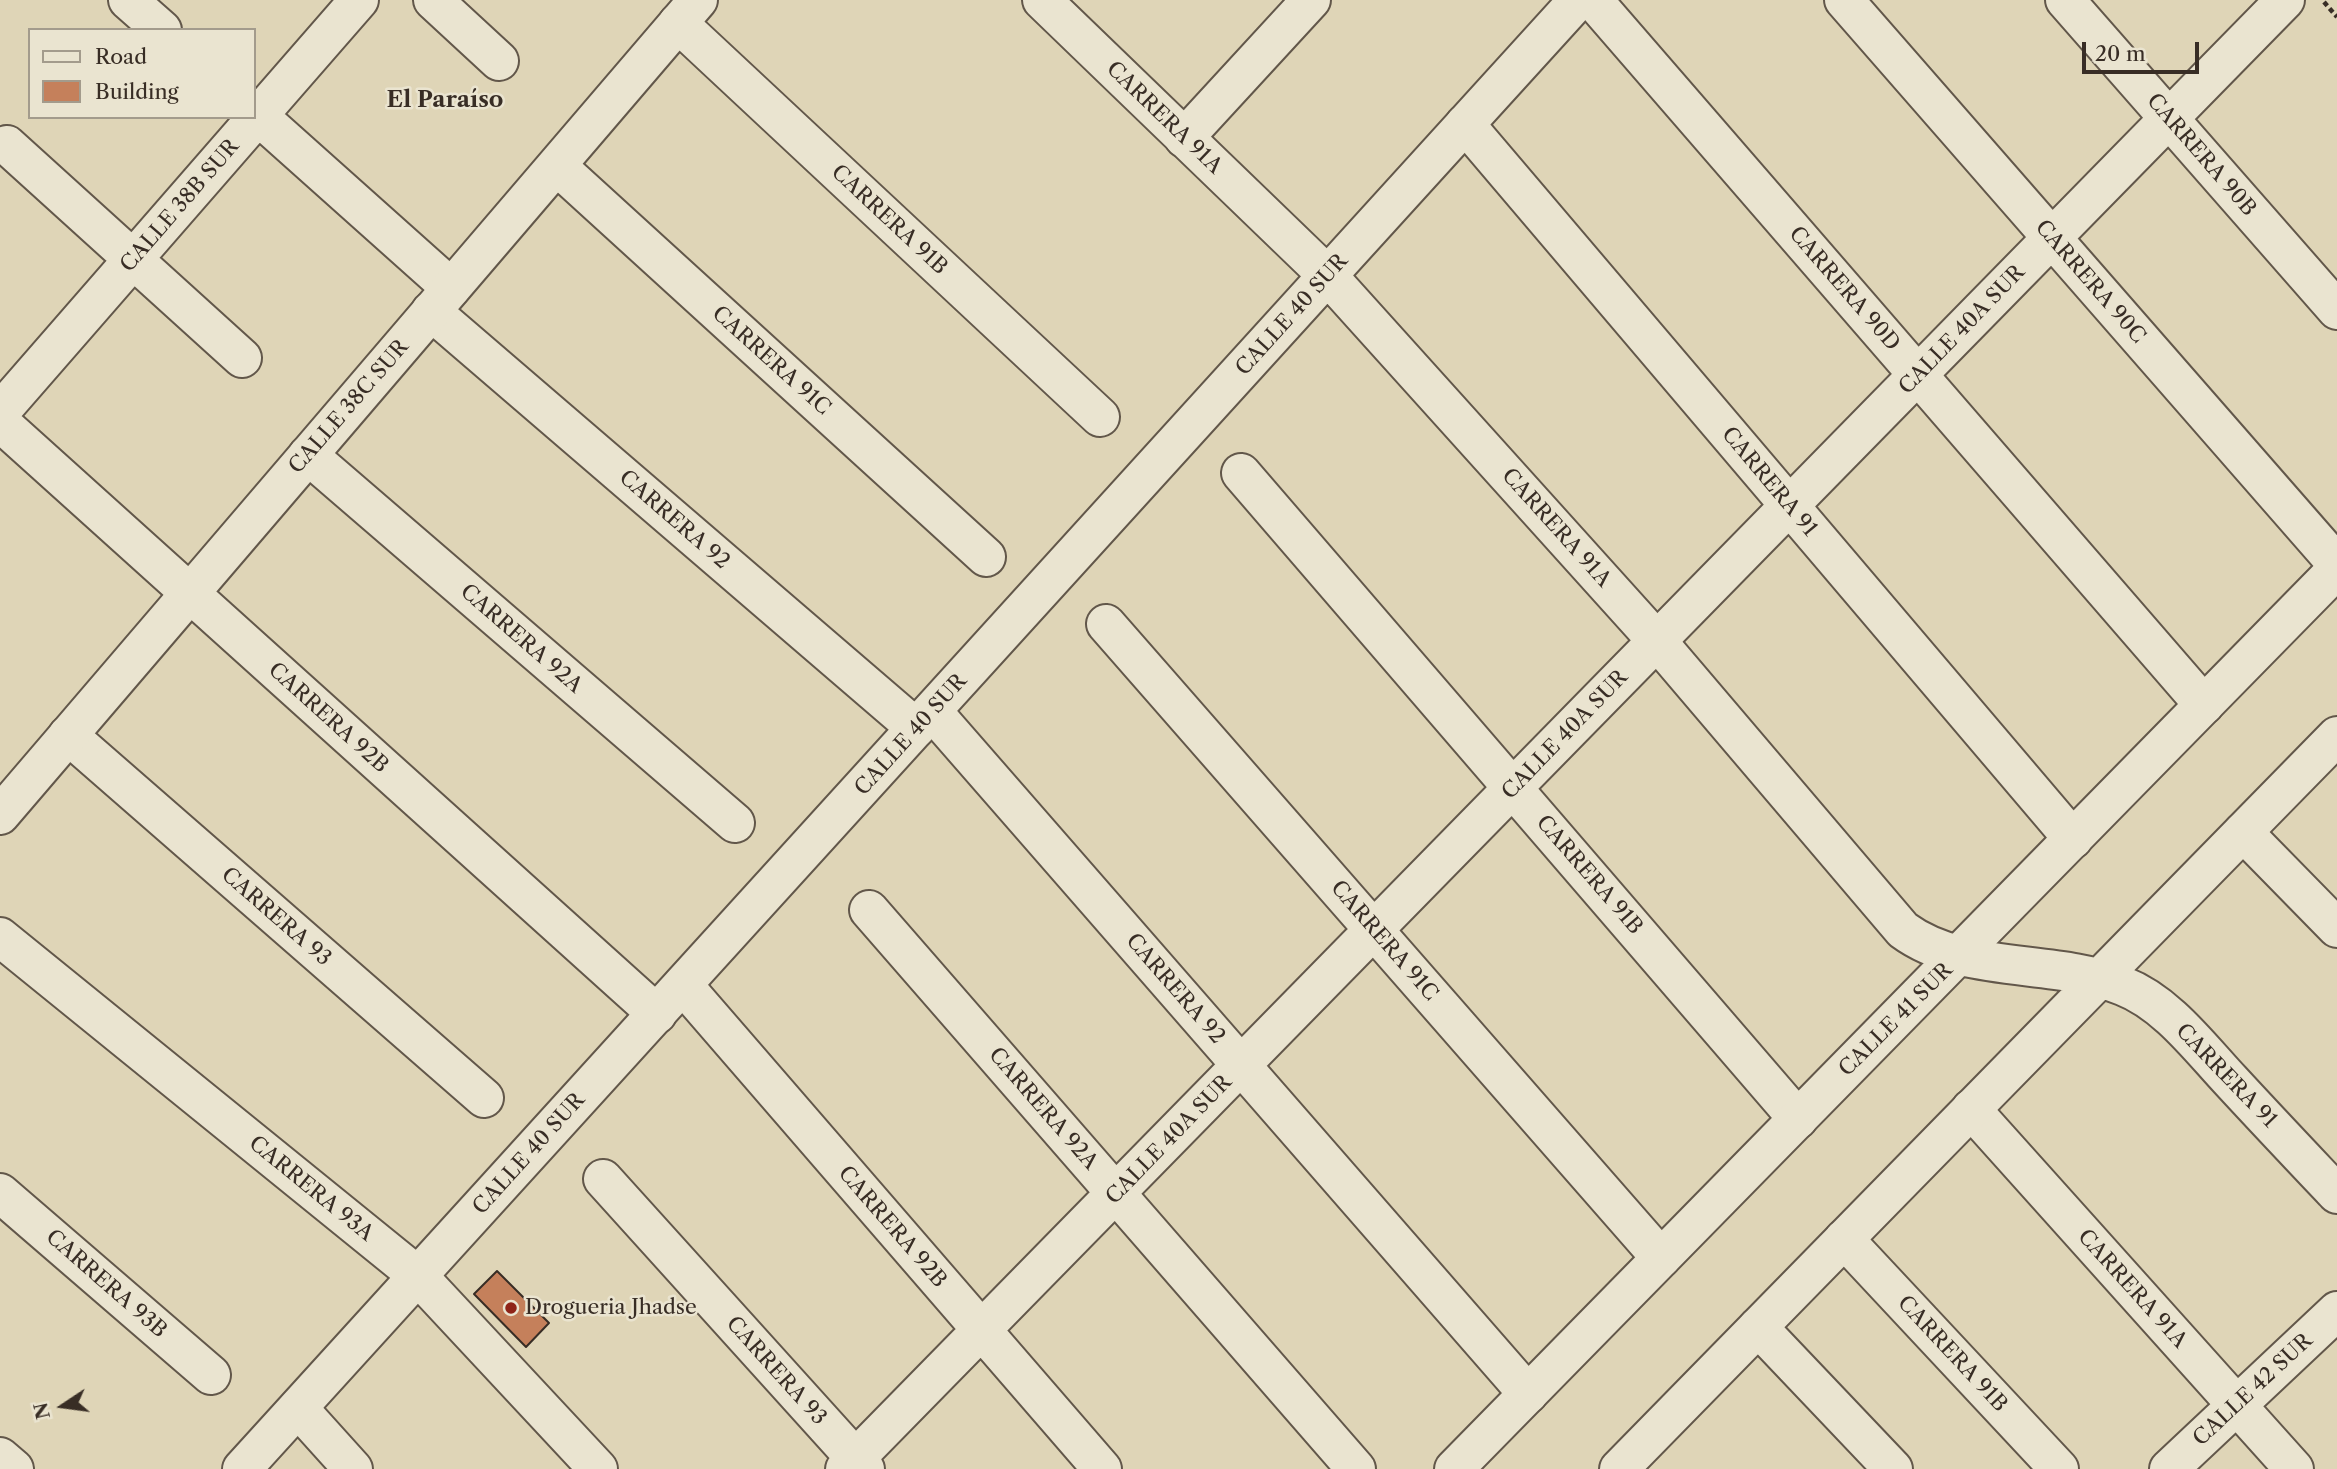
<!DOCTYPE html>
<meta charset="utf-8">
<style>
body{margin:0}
#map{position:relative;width:2337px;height:1469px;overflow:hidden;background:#dfd5b7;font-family:"Libre Caslon Text",serif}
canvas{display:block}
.legend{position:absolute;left:28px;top:28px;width:228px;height:91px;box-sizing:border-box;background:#eae4d0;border:2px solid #a39b8c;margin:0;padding:9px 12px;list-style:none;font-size:21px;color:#382d25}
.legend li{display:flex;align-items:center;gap:14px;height:35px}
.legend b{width:35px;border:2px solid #a39b8c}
.north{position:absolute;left:28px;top:1371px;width:70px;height:70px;-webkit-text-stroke:5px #eae4d0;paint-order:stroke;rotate:257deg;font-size:19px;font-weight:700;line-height:28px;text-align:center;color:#382d25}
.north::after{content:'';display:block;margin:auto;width:24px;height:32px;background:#382d25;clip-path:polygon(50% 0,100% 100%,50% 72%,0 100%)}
.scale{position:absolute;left:2082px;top:42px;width:117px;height:32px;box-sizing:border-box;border:4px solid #382d25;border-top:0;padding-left:9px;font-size:21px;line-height:24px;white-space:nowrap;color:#382d25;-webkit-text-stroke:5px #eae4d0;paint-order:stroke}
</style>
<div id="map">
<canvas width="2337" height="1469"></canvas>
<ul class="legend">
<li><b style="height:9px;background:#eae4d0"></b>Road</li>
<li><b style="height:19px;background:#c5805b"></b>Building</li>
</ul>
<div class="north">N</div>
<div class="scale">20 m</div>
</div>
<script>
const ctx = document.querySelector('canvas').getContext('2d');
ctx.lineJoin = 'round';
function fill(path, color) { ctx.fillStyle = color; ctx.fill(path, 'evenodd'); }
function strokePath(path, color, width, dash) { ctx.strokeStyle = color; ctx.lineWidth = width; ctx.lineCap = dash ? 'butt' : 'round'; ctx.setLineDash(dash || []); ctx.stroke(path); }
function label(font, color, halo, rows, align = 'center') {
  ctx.font = font + ' "Libre Caslon Text",serif'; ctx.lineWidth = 5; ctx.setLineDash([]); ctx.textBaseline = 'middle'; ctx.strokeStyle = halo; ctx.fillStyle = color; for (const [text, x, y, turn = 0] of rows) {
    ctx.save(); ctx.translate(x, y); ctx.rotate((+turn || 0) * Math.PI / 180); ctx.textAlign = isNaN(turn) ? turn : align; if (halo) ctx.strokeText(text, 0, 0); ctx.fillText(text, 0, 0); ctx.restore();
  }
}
const building = new Path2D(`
 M 497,1271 L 549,1323 L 526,1347 L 474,1294 Z`);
const path = new Path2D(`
 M 2324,2 L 2337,17`);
const minor = new Path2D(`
 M 128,0 L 162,30
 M 433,0 L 499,61
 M 1593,0 L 2204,705
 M 1844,0 L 2337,564
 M 2065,0 L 2337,310
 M 678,23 L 1100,417
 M 254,112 L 451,288
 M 1465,124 L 2073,839
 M 1184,138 L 1311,0
 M 7,145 L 242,358
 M 557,166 L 986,557
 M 431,311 L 916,728
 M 0,412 L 359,0
 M 0,422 L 657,1014
 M 308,455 L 735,823
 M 1241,473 L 1798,1119
 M 1106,624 L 1661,1258
 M 932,711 L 1528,1394
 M 68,735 L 484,1098
 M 2243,832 L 2337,928
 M 869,910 L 1356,1469
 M 0,937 L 418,1276 L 598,1469
 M 683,985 L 1102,1469
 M 1971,1109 L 2294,1469
 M 603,1179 L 865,1469
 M 0,1193 L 211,1375
 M 1844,1239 L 2059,1469
 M 1758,1327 L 1893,1469
 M 298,1408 L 353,1469
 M 0,1457 L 14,1469
 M 845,1469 L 2285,0
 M 2169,1469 L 2337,1311`);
const tertiary = new Path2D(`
 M 1042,0 L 1328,276 L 1657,641 L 1903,930 C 1964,975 2053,958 2123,986 C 2167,1003 2200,1048 2231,1081 C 2266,1119 2302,1157 2337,1194
 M 0,815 L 698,0
 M 242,1469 L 1578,0
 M 1454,1469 L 2337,569
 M 1619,1469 L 2337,736`);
const markers = [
 [511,1308,7,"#8f2418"]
];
const streetNames = [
 ["CARRERA 91A",1164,118,44],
 ["CARRERA 90B",2201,155,49],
 ["CALLE 38B SUR",180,206,-49],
 ["CARRERA 91B",889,220,43],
 ["CARRERA 90C",2090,282,49],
 ["CARRERA 90D",1844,289,49],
 ["CALLE 40 SUR",1292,315,-48],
 ["CALLE 40A SUR",1962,330,-46],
 ["CARRERA 91C",771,361,42],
 ["CALLE 38C SUR",349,407,-49],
 ["CARRERA 91",1769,482,50],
 ["CARRERA 92",674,520,41],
 ["CARRERA 91A",1556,528,48],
 ["CARRERA 92A",521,639,41],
 ["CARRERA 92B",328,718,42],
 ["CALLE 40 SUR",911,735,-48],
 ["CALLE 40A SUR",1565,735,-46],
 ["CARRERA 91B",1589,875,49],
 ["CARRERA 93",276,917,41],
 ["CARRERA 91C",1384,941,49],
 ["CARRERA 92",1175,989,49],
 ["CALLE 41 SUR",1896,1020,-45],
 ["CARRERA 91",2226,1076,46],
 ["CARRERA 92A",1043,1109,49],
 ["CALLE 40A SUR",1169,1140,-46],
 ["CALLE 40 SUR",529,1154,-48],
 ["CARRERA 93A",311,1189,39],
 ["CARRERA 92B",892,1227,49],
 ["CARRERA 93B",106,1284,41],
 ["CARRERA 91A",2132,1289,48],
 ["CARRERA 91B",1952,1354,47],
 ["CARRERA 93",776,1371,48],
 ["CALLE 42 SUR",2253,1390,-43]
];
const poiNames = [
 ["Drogueria Jhadse",525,1308]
];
const neighbourhoodNames = [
 ["El Paraíso",445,100]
];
fill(building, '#c5805b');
strokePath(building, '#382d25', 2);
strokePath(minor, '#62574a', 42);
strokePath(tertiary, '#62574a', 42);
strokePath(path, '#382d25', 4.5, [5, 3.5]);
strokePath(minor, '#eae4d0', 38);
strokePath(tertiary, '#eae4d0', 38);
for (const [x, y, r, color] of markers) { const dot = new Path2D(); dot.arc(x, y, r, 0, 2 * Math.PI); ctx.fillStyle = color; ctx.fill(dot); strokePath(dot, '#eae4d0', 2.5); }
label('21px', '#382d25', '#eae4d0', streetNames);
label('21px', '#382d25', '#eae4d0', poiNames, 'left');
label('bold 23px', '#382d25', '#eae4d0', neighbourhoodNames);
</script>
